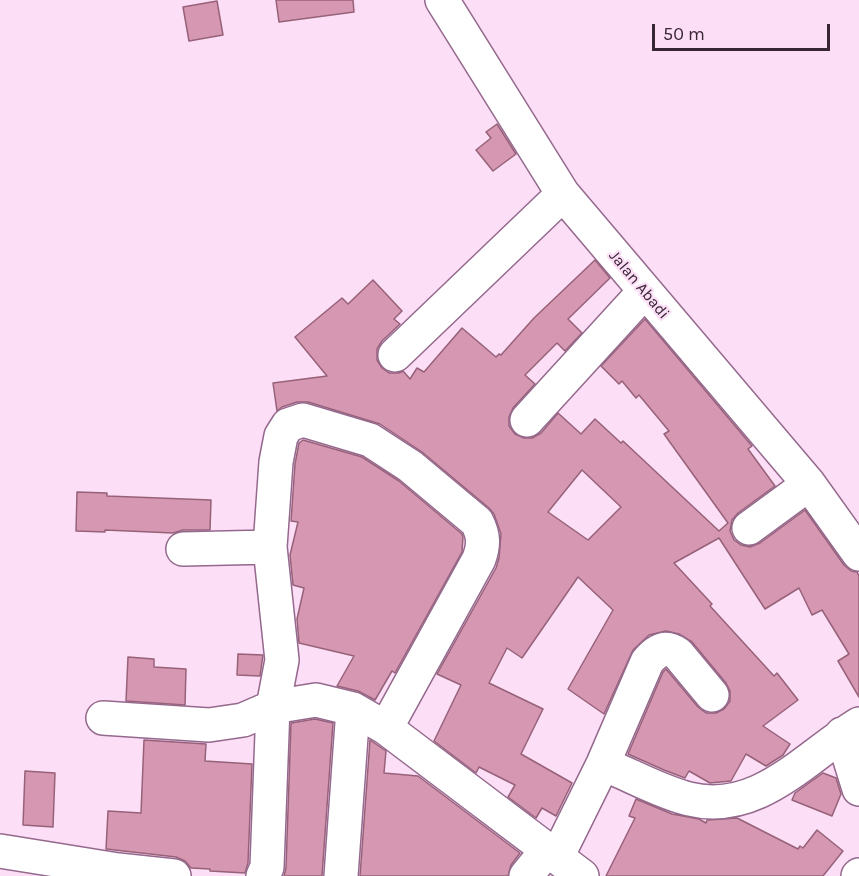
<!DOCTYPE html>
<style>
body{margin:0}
#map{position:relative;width:859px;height:876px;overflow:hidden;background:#fcdef6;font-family:Karla,sans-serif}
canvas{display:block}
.scale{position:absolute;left:652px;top:24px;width:178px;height:27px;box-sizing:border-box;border:3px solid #382635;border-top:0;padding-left:8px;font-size:18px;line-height:21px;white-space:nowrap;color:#382635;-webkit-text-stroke:4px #fcdef6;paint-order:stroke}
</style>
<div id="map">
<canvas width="859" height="876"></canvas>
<div class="scale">50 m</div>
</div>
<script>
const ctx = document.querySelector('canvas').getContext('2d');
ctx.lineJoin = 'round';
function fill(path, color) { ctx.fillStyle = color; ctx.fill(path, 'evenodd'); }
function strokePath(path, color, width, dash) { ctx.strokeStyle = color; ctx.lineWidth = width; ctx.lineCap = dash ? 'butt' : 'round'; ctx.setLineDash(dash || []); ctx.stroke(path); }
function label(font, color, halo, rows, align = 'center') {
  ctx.font = font + ' Karla,sans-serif'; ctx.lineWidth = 4.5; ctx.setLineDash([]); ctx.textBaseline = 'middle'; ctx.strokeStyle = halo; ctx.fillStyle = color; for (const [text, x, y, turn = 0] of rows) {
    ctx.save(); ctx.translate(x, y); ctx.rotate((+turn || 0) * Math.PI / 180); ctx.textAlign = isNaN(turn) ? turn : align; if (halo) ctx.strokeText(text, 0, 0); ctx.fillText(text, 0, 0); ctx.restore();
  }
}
const building = new Path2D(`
 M 276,0 L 353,0 L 354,12 L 279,22 Z
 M 217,1 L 223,35 L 189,41 L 183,7 Z
 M 497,124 L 516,154 L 493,171 L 476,150 L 491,138 L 486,132 Z
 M 595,260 L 610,278 L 568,319 L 582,333 L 565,351 L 557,343 L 525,375 L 535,384 L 513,408 L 509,417 L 509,426 L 515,434 L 524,438 L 532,438 L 541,433 L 558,413 L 581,434 L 595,419 L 621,443 L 623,441 L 719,531 L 728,523 L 664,434 L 669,431 L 639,395 L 636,398 L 622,381 L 619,384 L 601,366 L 645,319 L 752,446 L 748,449 L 775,486 L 738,513 L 732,520 L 730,531 L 734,540 L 741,545 L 750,547 L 760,543 L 805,510 L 844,565 L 851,571 L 857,572 L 859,576 L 859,697 L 838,661 L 849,654 L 822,610 L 812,615 L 799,588 L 765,609 L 719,538 L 674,563 L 712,604 L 710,606 L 774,676 L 777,673 L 798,700 L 763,726 L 790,744 L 783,755 L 766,766 L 746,754 L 731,781 L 710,783 L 689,771 L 685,778 L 664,770 L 628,754 L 663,672 L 666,669 L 698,707 L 706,713 L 716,713 L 724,709 L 730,701 L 730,691 L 726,683 L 692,642 L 679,634 L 666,631 L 649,635 L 633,650 L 604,714 L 568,689 L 613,610 L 578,577 L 522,658 L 507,648 L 489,683 L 543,709 L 521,754 L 572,783 L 556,816 L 542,808 L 536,818 L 508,797 L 515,785 L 479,767 L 476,773 L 434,741 L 461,685 L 437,674 L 496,568 L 499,558 L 501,534 L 494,514 L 489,508 L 422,452 L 380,424 L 308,402 L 297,402 L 282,407 L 277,411 L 273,383 L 327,376 L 295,337 L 342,298 L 348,304 L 373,280 L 402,311 L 394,319 L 400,324 L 382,341 L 377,349 L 377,360 L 382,368 L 389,373 L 399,373 L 403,371 L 410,379 L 417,368 L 424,372 L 462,328 L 496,357 L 499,354 L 501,355 L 534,318 ZM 582,470 L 621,507 L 588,540 L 548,512 Z
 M 303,440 L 362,457 L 399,481 L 462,534 L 463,537 L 462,552 L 395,673 L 392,671 L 375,700 L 358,691 L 337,686 L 354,656 L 299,643 L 297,619 L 304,588 L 293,585 L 290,555 L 298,522 L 291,521 L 295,464 L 299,443 Z
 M 77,492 L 107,493 L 107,496 L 211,500 L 210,530 L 183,530 L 173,533 L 105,530 L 105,532 L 76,531 Z
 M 238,654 L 263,655 L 260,676 L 237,675 Z
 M 128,657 L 154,659 L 154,667 L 186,669 L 185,705 L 126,701 Z
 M 315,719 L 333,723 L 322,876 L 284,876 L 286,868 L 291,723 Z
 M 144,740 L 206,744 L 205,761 L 252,764 L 248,863 L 245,873 L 210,871 L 210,869 L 191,868 L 185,861 L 176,857 L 106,849 L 108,811 L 141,813 Z
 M 370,740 L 386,751 L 384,773 L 418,776 L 520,853 L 511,865 L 508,876 L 360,876 Z
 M 25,771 L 55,773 L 53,827 L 23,825 Z
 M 823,773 L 836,778 L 841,794 L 832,816 L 792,800 L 795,793 Z
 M 636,799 L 672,814 L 699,819 L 706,823 L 707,820 L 737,818 L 798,849 L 800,846 L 803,848 L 817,830 L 843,851 L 823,876 L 606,876 L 635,818 L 629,816 Z`);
const minor = new Path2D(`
 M 442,0 L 563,194 L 809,484 L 859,554
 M 395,355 L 563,194
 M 527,420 L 644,292
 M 749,528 L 809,484
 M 183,549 L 270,547
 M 103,718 L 209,725 L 243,720 L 273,707 L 316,700 L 353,709 L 386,728 L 582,876
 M 842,734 L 859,789
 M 603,764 C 631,775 660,792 689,799 C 758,816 805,757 859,724
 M 0,851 L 118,870 L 174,876
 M 557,857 L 603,764 L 647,662 C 656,651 665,645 678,654 L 712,695
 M 263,876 L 267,867 L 273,707 L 282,660 L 270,547 L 276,462 L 281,436 L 288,425 L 303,420 L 370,440 L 410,466 L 477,522 C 484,536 484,545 479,559 L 386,728
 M 341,876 L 353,709
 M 526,876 L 547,850
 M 858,876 L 859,875`);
const streetNames = [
 ["Jalan Abadi",639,285,50]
];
fill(building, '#d597b1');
strokePath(building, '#976279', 1.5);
strokePath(minor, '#94698d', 36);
strokePath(minor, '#fff', 33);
label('16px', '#382635', '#fcdef6', streetNames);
</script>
